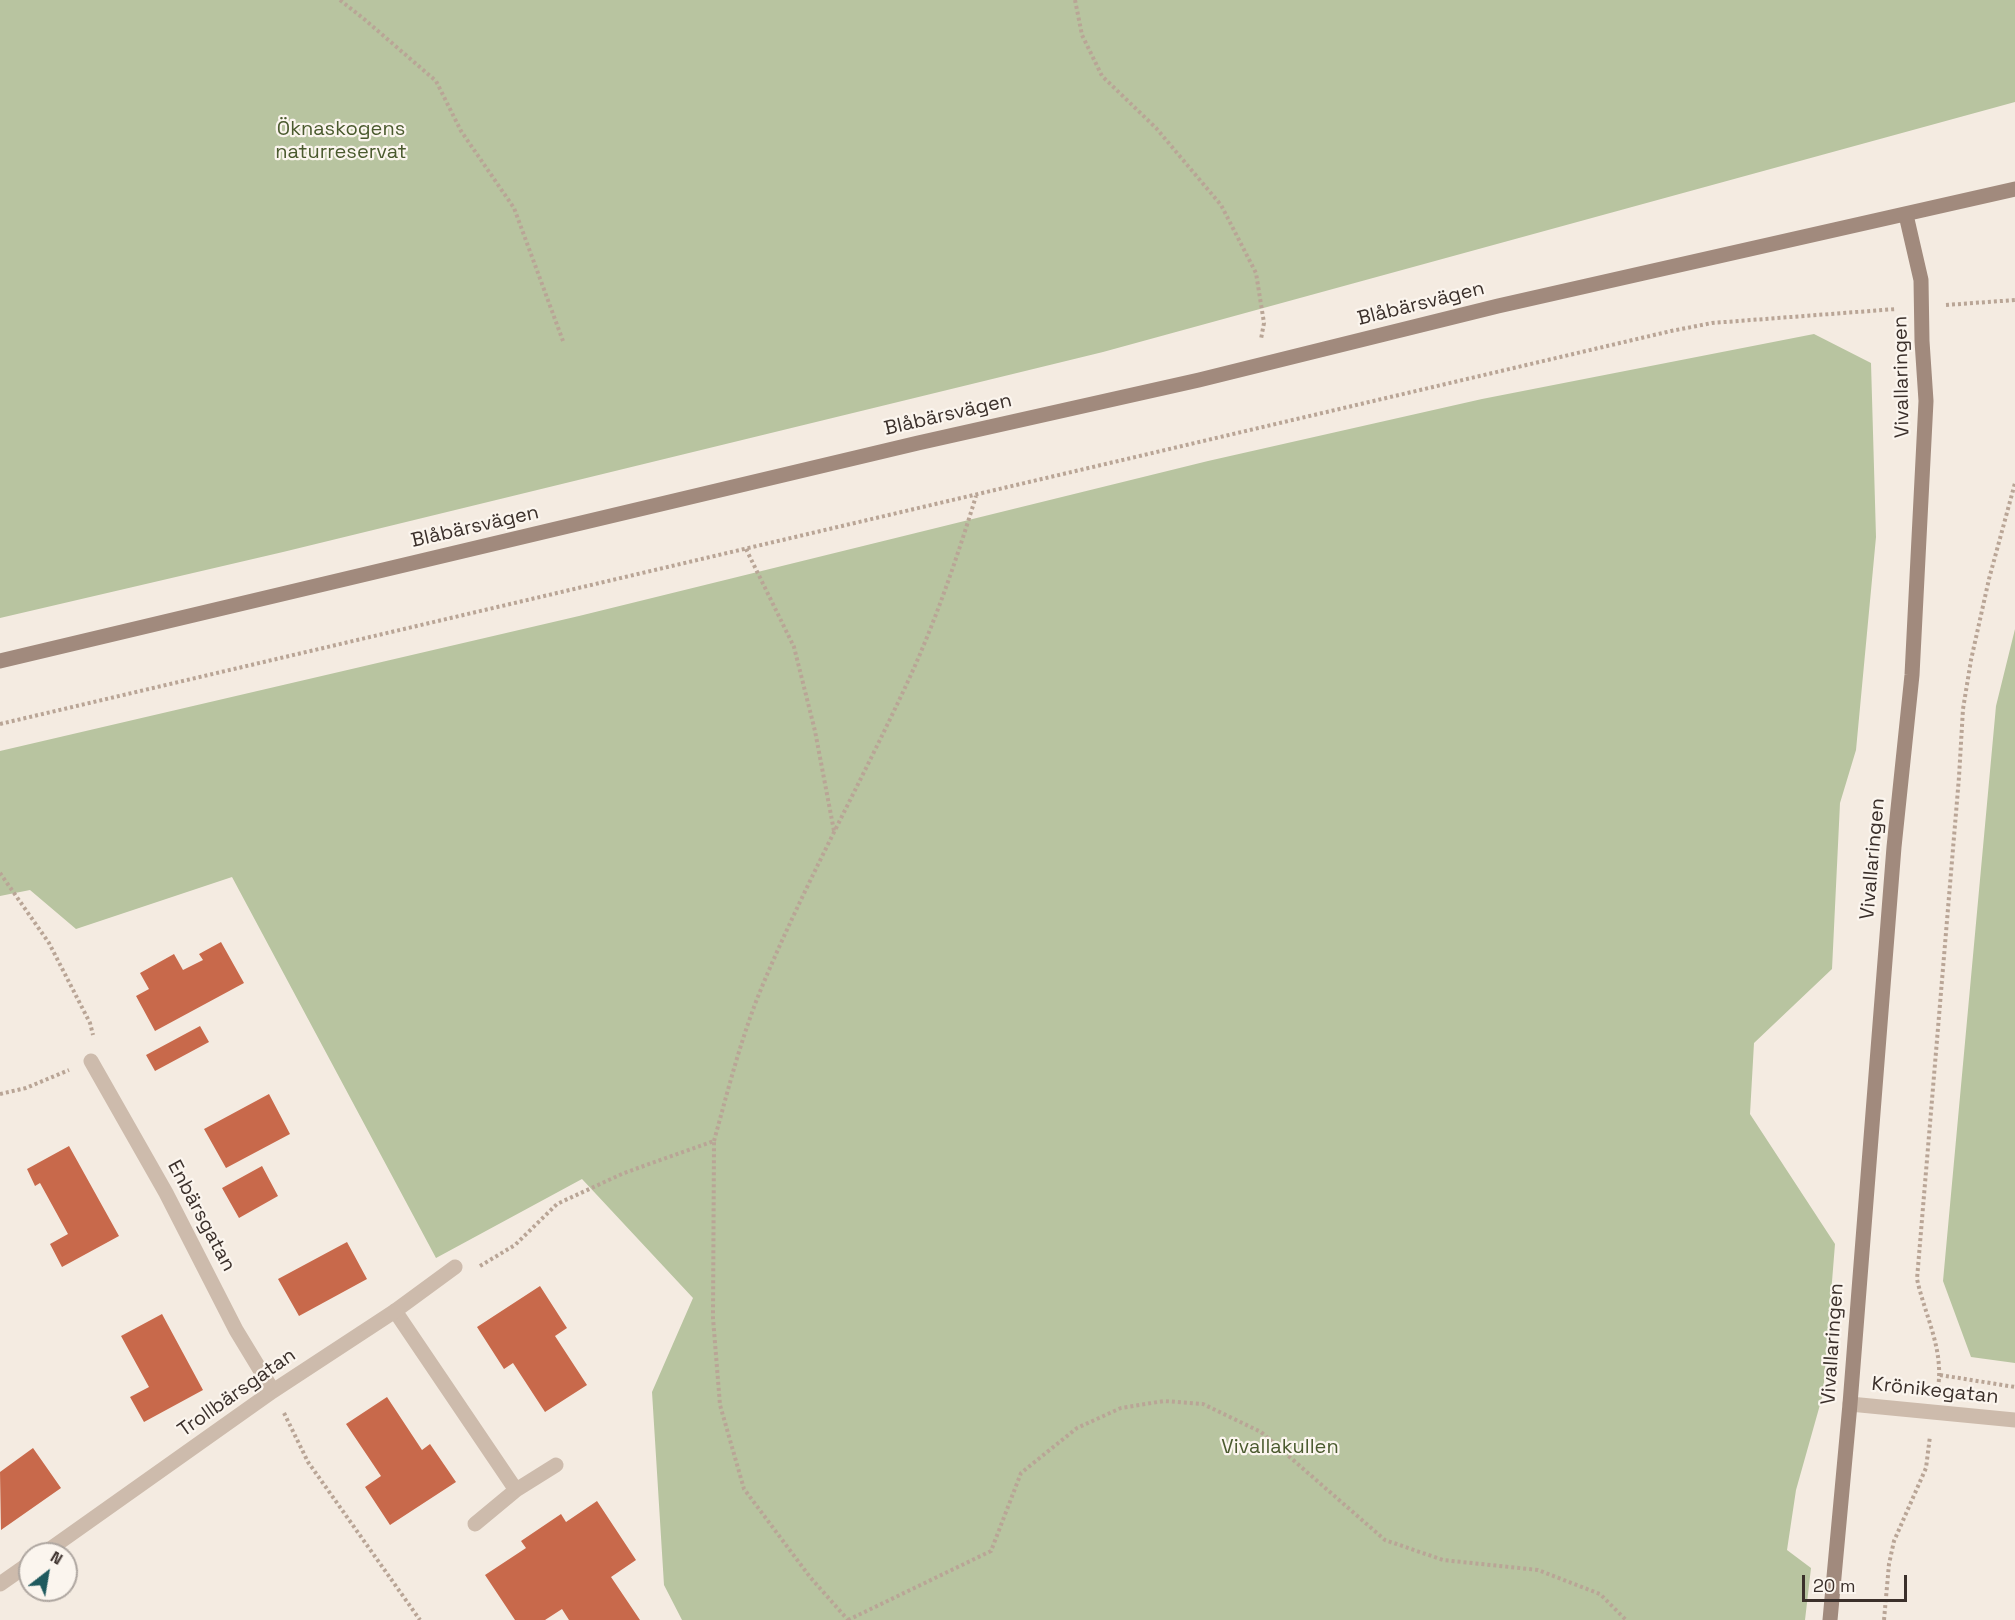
<!DOCTYPE html>
<meta charset="utf-8">
<style>
body{margin:0}
#map{position:relative;width:2015px;height:1620px;overflow:hidden;background:#f4ebe1;font-family:"Space Grotesk",sans-serif}
canvas{display:block}
.north{position:absolute;left:18px;top:1542px;width:60px;height:60px;box-sizing:border-box;background:#fbf5ee;border:2px solid #aea6a0;border-radius:50%;rotate:31deg;font-size:16px;font-weight:700;line-height:24px;text-align:center;color:#3b302b}
.north::after{content:'';display:block;margin:auto;width:21px;height:27px;background:#1f5a5e;clip-path:polygon(50% 0,100% 100%,50% 72%,0 100%)}
.scale{position:absolute;left:1802px;top:1575px;width:105px;height:27px;box-sizing:border-box;border:3px solid #3b302b;border-top:0;padding-left:8px;font-size:18px;line-height:21px;white-space:nowrap;color:#3b302b;-webkit-text-stroke:4px #fbf5ee;paint-order:stroke}
</style>
<div id="map">
<canvas width="2015" height="1620"></canvas>
<div class="north">N</div>
<div class="scale">20 m</div>
</div>
<script>
const ctx = document.querySelector('canvas').getContext('2d');
ctx.lineJoin = 'round';
function fill(path, color) { ctx.fillStyle = color; ctx.fill(path, 'evenodd'); }
function strokePath(path, color, width, dash) { ctx.strokeStyle = color; ctx.lineWidth = width; ctx.lineCap = dash ? 'butt' : 'round'; ctx.setLineDash(dash || []); ctx.stroke(path); }
function label(font, color, halo, rows, align = 'center') {
  ctx.font = font + ' "Space Grotesk",sans-serif'; ctx.lineWidth = 4.5; ctx.setLineDash([]); ctx.textBaseline = 'middle'; ctx.strokeStyle = halo; ctx.fillStyle = color; for (const [text, x, y, turn = 0] of rows) {
    ctx.save(); ctx.translate(x, y); ctx.rotate((+turn || 0) * Math.PI / 180); ctx.textAlign = isNaN(turn) ? turn : align; if (halo) ctx.strokeText(text, 0, 0); ctx.fillText(text, 0, 0); ctx.restore();
  }
}
const green = new Path2D(`
 M 0,0 L 2015,0 L 2015,102 L 1103,352 L 283,552 L 0,618 Z
 M 1814,334 L 1871,363 L 1876,537 L 1856,750 L 1840,803 L 1832,969 L 1754,1043 L 1750,1114 L 1835,1244 L 1823,1394 L 1796,1490 L 1787,1550 L 1811,1568 L 1805,1620 L 682,1620 L 664,1585 L 652,1392 L 693,1298 L 582,1179 L 436,1258 L 232,877 L 76,929 L 30,890 L 0,896 L 0,751 L 579,616 L 1208,461 L 1482,399 Z
 M 2015,629 L 2015,1363 L 1971,1357 L 1943,1281 L 1996,706 Z`);
const building = new Path2D(`
 M 221,942 L 244,983 L 155,1031 L 136,996 L 149,989 L 140,973 L 174,954 L 183,970 L 203,960 L 199,954 Z
 M 200,1026 L 209,1042 L 155,1071 L 146,1055 Z
 M 269,1094 L 290,1134 L 226,1168 L 204,1129 Z
 M 69,1146 L 119,1236 L 62,1267 L 50,1244 L 68,1234 L 40,1183 L 35,1186 L 27,1169 Z
 M 262,1166 L 278,1196 L 239,1218 L 222,1188 Z
 M 347,1242 L 367,1279 L 299,1316 L 278,1279 Z
 M 540,1286 L 567,1328 L 555,1336 L 587,1385 L 545,1412 L 513,1363 L 504,1369 L 477,1327 Z
 M 162,1314 L 203,1390 L 144,1422 L 130,1397 L 149,1387 L 121,1336 Z
 M 387,1397 L 422,1450 L 430,1444 L 456,1482 L 390,1525 L 365,1487 L 381,1476 L 346,1424 Z
 M 33,1448 L 61,1488 L 1,1530 L 0,1472 Z
 M 597,1501 L 636,1560 L 611,1577 L 640,1620 L 569,1620 L 562,1609 L 545,1620 L 515,1620 L 485,1575 L 526,1548 L 521,1541 L 561,1514 L 566,1522 Z`);
const path = new Path2D(`
 M 340,0 L 364,19 L 436,81 L 461,131 L 514,208 L 563,341
 M 1075,0 L 1082,35 L 1102,76 L 1156,128 L 1221,205 L 1256,273 L 1264,323 L 1261,339
 M 1946,305 L 2015,300
 M 746,549 L 794,647 L 815,731 L 834,831
 M 0,724 L 1671,331 L 1712,323 L 1896,309
 M 0,873 L 49,943 L 90,1023 L 93,1035
 M 0,1094 L 26,1088 L 69,1070
 M 714,1141 C 728,1090 741,1038 761,989 C 805,883 861,783 909,679 C 936,620 957,558 976,496
 M 480,1266 L 515,1245 L 557,1204 L 624,1173 L 714,1141 L 713,1318 L 720,1405 L 744,1489 L 810,1577 L 848,1620
 M 1940,1375 L 2015,1387
 M 1938,1388 C 1944,1349 1925,1316 1917,1279 L 1959,777 L 1963,709 L 1971,660 L 1989,579 L 2015,483
 M 284,1413 L 308,1462 L 420,1620
 M 848,1620 L 991,1551 L 1021,1473 L 1077,1428 L 1121,1408 L 1164,1401 L 1203,1404 L 1261,1432 L 1385,1540 L 1443,1560 L 1538,1570 L 1600,1594 L 1626,1620
 M 1884,1620 L 1889,1564 L 1894,1541 L 1926,1468 L 1930,1436`);
const lane = new Path2D(`
 M 395,1311 L 516,1490
 M 475,1524 L 516,1490 L 556,1465`);
const street = new Path2D(`
 M 91,1061 L 166,1193 L 236,1330 L 273,1391
 M 1850,1404 L 2015,1420
 M 43,1554 L 273,1391 L 395,1311 L 455,1267
 M 0,1584 L 30,1563`);
const secondary = new Path2D(`
 M 0,661 L 918,443 L 1199,380 L 1498,306 L 2015,189
 M 1830,1620 L 1850,1404 L 1894,847 L 1912,675 L 1926,401 L 1922,341 L 1921,280 L 1906,215`);
const parkNames = [
 ["Öknaskogens",341,130],
 ["naturreservat",341,153],
 ["Vivallakullen",1280,1448]
];
const streetNames = [
 ["Blåbärsvägen",1421,304,-14],
 ["Vivallaringen",1902,377,-91],
 ["Blåbärsvägen",948,415,-13],
 ["Blåbärsvägen",475,527,-13],
 ["Vivallaringen",1873,859,-85],
 ["Enbärsgatan",201,1216,62],
 ["Vivallaringen",1833,1344,-86],
 ["Krönikegatan",1935,1391,6],
 ["Trollbärsgatan",237,1393,-35]
];
fill(green, '#b8c4a0');
fill(building, '#c8694b');
strokePath(path, '#b9a596', 4, [3, 3]);
strokePath(lane, '#cdbbac', 15);
strokePath(street, '#cdbbac', 15);
strokePath(secondary, '#a18a7d', 15);
label('20px', '#4a5a2e', '#fbf5ee', parkNames);
label('20px', '#3b302b', '#fbf5ee', streetNames);
</script>
